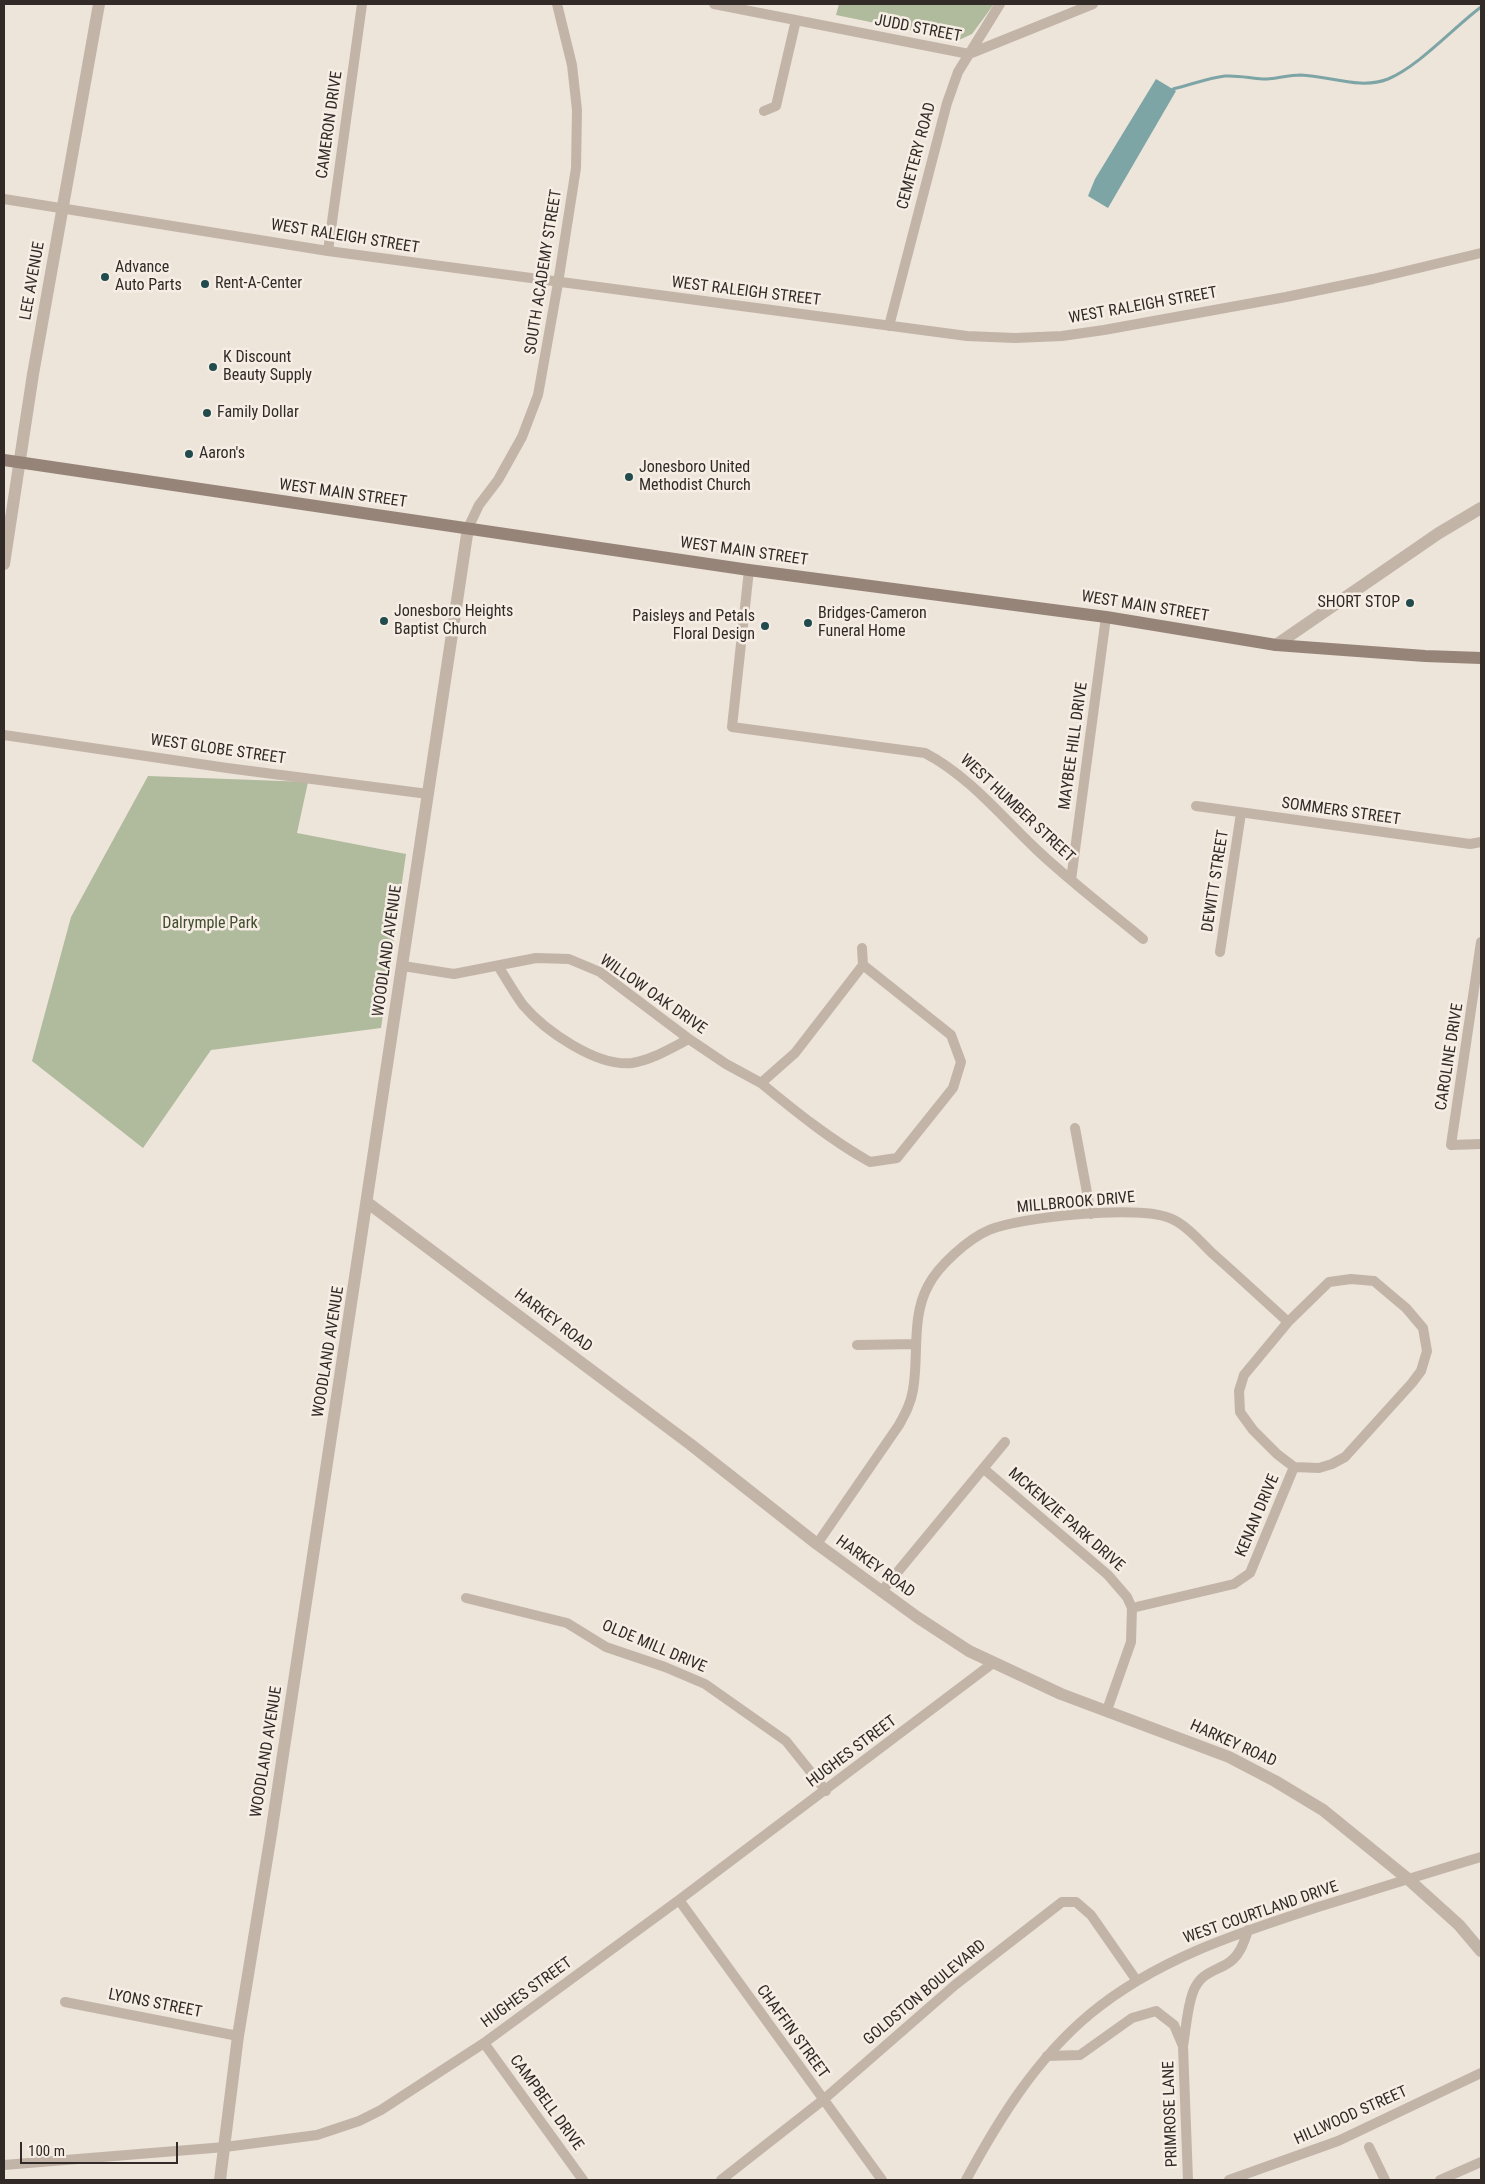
<!DOCTYPE html>
<style>
body{margin:0}
#map{position:relative;width:1485px;height:2184px;overflow:hidden;background:#ede4da;font-family:"Roboto Condensed",sans-serif}
canvas{display:block}
.frame{position:absolute;inset:0;border:5px solid #312a27;pointer-events:none}
.scale{position:absolute;left:20px;top:2142px;width:158px;height:22px;box-sizing:border-box;border:2px solid #312a27;border-top:0;padding-left:6px;font-size:15px;line-height:18px;white-space:nowrap;color:#312a27;-webkit-text-stroke:4px #f6eee5;paint-order:stroke}
</style>
<div id="map">
<canvas width="1485" height="2184"></canvas>
<div class="frame"></div>
<div class="scale">100 m</div>
</div>
<script>
const ctx = document.querySelector('canvas').getContext('2d');
ctx.lineJoin = 'round';
function fill(path, color) { ctx.fillStyle = color; ctx.fill(path, 'evenodd'); }
function strokePath(path, color, width, dash) { ctx.strokeStyle = color; ctx.lineWidth = width; ctx.lineCap = dash ? 'butt' : 'round'; ctx.setLineDash(dash || []); ctx.stroke(path); }
function label(font, color, halo, rows, align = 'center') {
  ctx.font = font + ' "Roboto Condensed",sans-serif'; ctx.lineWidth = 5; ctx.setLineDash([]); ctx.textBaseline = 'middle'; ctx.strokeStyle = halo; ctx.fillStyle = color; for (const [text, x, y, turn = 0] of rows) {
    ctx.save(); ctx.translate(x, y); ctx.rotate((+turn || 0) * Math.PI / 180); ctx.textAlign = isNaN(turn) ? turn : align; if (halo) ctx.strokeText(text, 0, 0); ctx.fillText(text, 0, 0); ctx.restore();
  }
}
const green = new Path2D(`
 M 839,4 L 994,4 L 972,34 L 959,40 L 836,15 Z
 M 148,776 L 308,782 L 297,833 L 406,854 L 381,1028 L 211,1050 L 143,1148 L 32,1061 L 71,917 Z`);
const water = new Path2D(`
 M 1156,79 L 1176,91 L 1108,208 L 1088,196 L 1095,179 Z`);
const stream = new Path2D(`
 M 1171,92 L 1173,89 C 1190,85 1208,78 1225,76 C 1240,75 1253,79 1267,79 C 1278,78 1290,75 1301,75 C 1330,76 1360,90 1388,79 C 1419,66 1453,28 1481,7`);
const minor = new Path2D(`
 M 714,4 L 969,54 L 1093,4
 M 764,111 L 776,106 L 796,20
 M 4,199 L 328,251 L 967,336 L 1015,338 L 1062,336 L 1104,330 L 1286,297 L 1373,279 L 1481,253
 M 328,251 L 362,4
 M 889,326 L 947,103 L 958,72 L 1000,4
 M 468,528 L 479,505 L 498,480 L 522,437 L 538,395 L 558,283 L 576,168 L 577,110 L 572,65 L 557,4
 M 749,570 L 732,727 L 925,753 C 969,776 1001,816 1037,850 C 1071,882 1108,910 1143,939
 M 4,735 L 227,768 L 428,794
 M 1196,806 L 1470,844 L 1481,842
 M 1071,880 L 1106,617
 M 1481,942 L 1451,1145 L 1481,1144
 M 1220,952 L 1241,813
 M 403,966 L 454,974 L 536,958 L 569,959 L 600,972 L 689,1039 L 726,1064 L 761,1083 L 795,1053 L 863,965 L 862,948
 M 498,966 C 506,978 514,993 523,1005 C 545,1031 597,1067 632,1063 C 652,1060 671,1048 689,1039
 M 761,1083 C 796,1112 831,1140 870,1162 L 897,1158 L 953,1088 L 961,1062 L 951,1035 L 863,965
 M 1075,1128 L 1091,1214
 M 1351,1279 L 1374,1281 L 1406,1308 L 1423,1328 L 1427,1351 L 1421,1371 L 1412,1383 L 1345,1457 L 1332,1464 L 1319,1468 L 1294,1467 L 1277,1454 L 1253,1430 L 1240,1412 L 1239,1391 L 1244,1375 L 1288,1322 L 1329,1282 Z
 M 857,1345 L 916,1344
 M 984,1469 L 1108,1575 L 1127,1597 L 1132,1608 L 1131,1642 L 1107,1710
 M 817,1544 L 899,1425 C 905,1414 911,1403 913,1390 C 919,1357 911,1317 928,1286 C 938,1266 968,1239 989,1230 C 1020,1217 1142,1204 1172,1219 C 1187,1226 1200,1241 1212,1253 C 1238,1276 1263,1299 1288,1322
 M 881,1592 L 1005,1442
 M 466,1598 L 567,1623 L 606,1647 L 665,1667 L 705,1684 L 786,1741 L 826,1791
 M 1132,1608 L 1234,1584 L 1250,1573 L 1294,1467
 M 679,1900 L 882,2180
 M 65,2002 L 238,2036
 M 484,2043 L 583,2180
 M 1183,2046 C 1186,2029 1187,2008 1193,1992 C 1200,1974 1212,1972 1225,1965 C 1239,1958 1244,1943 1248,1930
 M 1047,2056 L 1080,2055 L 1132,2018 L 1156,2011 L 1174,2025 L 1183,2046 L 1188,2180
 M 1369,2147 L 1385,2180
 M 4,2165 L 225,2147 L 317,2135 L 359,2121 L 381,2110 L 484,2043 L 679,1900 L 993,1663
 M 721,2180 L 823,2100 L 955,1985 L 1062,1902 L 1076,1902 L 1091,1915 L 1137,1981
 M 966,2180 C 999,2119 1036,2059 1090,2014 C 1156,1959 1238,1933 1318,1907 C 1373,1890 1427,1873 1481,1857
 M 1229,2180 L 1338,2141 L 1481,2073
 M 1440,2180 L 1481,2162`);
const tertiary = new Path2D(`
 M 4,564 L 33,374 L 99,4
 M 1276,645 L 1439,533 L 1481,508
 M 368,1203 L 690,1444 L 817,1544 L 917,1617 L 969,1651 L 1061,1694 L 1229,1757 L 1275,1781 L 1323,1810 L 1408,1879 L 1459,1925 L 1481,1951
 M 220,2180 L 238,2036 L 271,1834 L 468,528`);
const secondary = new Path2D(`
 M 4,460 L 749,570 L 1106,617 L 1276,645 L 1425,656 L 1481,658`);
const markers = [
 [105,277,5,"#224b4d"],
 [205,284,5,"#224b4d"],
 [213,367,5,"#224b4d"],
 [207,413,5,"#224b4d"],
 [189,454,5,"#224b4d"],
 [629,477,5,"#224b4d"],
 [1410,603,5,"#224b4d"],
 [384,621,5,"#224b4d"],
 [808,623,5,"#224b4d"],
 [765,626,5,"#224b4d"]
];
const streetNames = [
 ["JUDD STREET",918,29,11],
 ["CAMERON DRIVE",330,125,-82],
 ["CEMETERY ROAD",917,156,-75],
 ["WEST RALEIGH STREET",345,237,9],
 ["SOUTH ACADEMY STREET",544,272,-81],
 ["LEE AVENUE",33,281,-80],
 ["WEST RALEIGH STREET",746,292,7],
 ["WEST RALEIGH STREET",1143,306,-10],
 ["WEST MAIN STREET",343,494,8],
 ["WEST MAIN STREET",744,552,8],
 ["WEST MAIN STREET",1145,607,9],
 ["MAYBEE HILL DRIVE",1074,746,-82],
 ["WEST GLOBE STREET",218,750,8],
 ["WEST HUMBER STREET",1017,809,43],
 ["SOMMERS STREET",1341,812,8],
 ["DEWITT STREET",1216,881,-81],
 ["WOODLAND AVENUE",388,951,-82],
 ["WILLOW OAK DRIVE",653,995,35],
 ["CAROLINE DRIVE",1450,1057,-81],
 ["MILLBROOK DRIVE",1076,1203,-5],
 ["HARKEY ROAD",553,1321,37],
 ["WOODLAND AVENUE",329,1352,-81],
 ["KENAN DRIVE",1258,1516,-67],
 ["MCKENZIE PARK DRIVE",1066,1520,41],
 ["HARKEY ROAD",875,1567,36],
 ["OLDE MILL DRIVE",654,1647,23],
 ["HARKEY ROAD",1233,1744,24],
 ["WOODLAND AVENUE",267,1752,-81],
 ["HUGHES STREET",852,1752,-37],
 ["WEST COURTLAND DRIVE",1261,1913,-19],
 ["HUGHES STREET",527,1993,-36],
 ["GOLDSTON BOULEVARD",925,1993,-40],
 ["LYONS STREET",155,2004,11],
 ["CHAFFIN STREET",792,2032,54],
 ["CAMPBELL DRIVE",546,2103,54],
 ["PRIMROSE LANE",1171,2114,-92],
 ["HILLWOOD STREET",1351,2116,-24]
];
const poiNames = [
 ["Advance",115,268],
 ["Auto Parts",115,286],
 ["Rent-A-Center",215,284],
 ["K Discount",223,358],
 ["Beauty Supply",223,376],
 ["Family Dollar",217,413],
 ["Aaron's",199,454],
 ["Jonesboro United",639,468],
 ["Methodist Church",639,486],
 ["SHORT STOP",1400,603,"right"],
 ["Jonesboro Heights",394,612],
 ["Baptist Church",394,630],
 ["Bridges-Cameron",818,614],
 ["Funeral Home",818,632],
 ["Paisleys and Petals",755,617,"right"],
 ["Floral Design",755,635,"right"]
];
const parkNames = [
 ["Dalrymple Park",210,924]
];
fill(green, '#b0ba9c');
fill(water, '#7da5a6');
strokePath(stream, '#7da5a6', 3);
strokePath(minor, '#c3b4a8', 10);
strokePath(tertiary, '#c3b4a8', 12);
strokePath(secondary, '#978479', 12);
for (const [x, y, r, color] of markers) { const dot = new Path2D(); dot.arc(x, y, r, 0, 2 * Math.PI); ctx.fillStyle = color; ctx.fill(dot); strokePath(dot, '#f6eee5', 2); }
label('16px', '#312a27', '#f6eee5', streetNames);
label('16px', '#312a27', '#f6eee5', poiNames, 'left');
label('16px', '#414c2e', '#f6eee5', parkNames);
</script>
